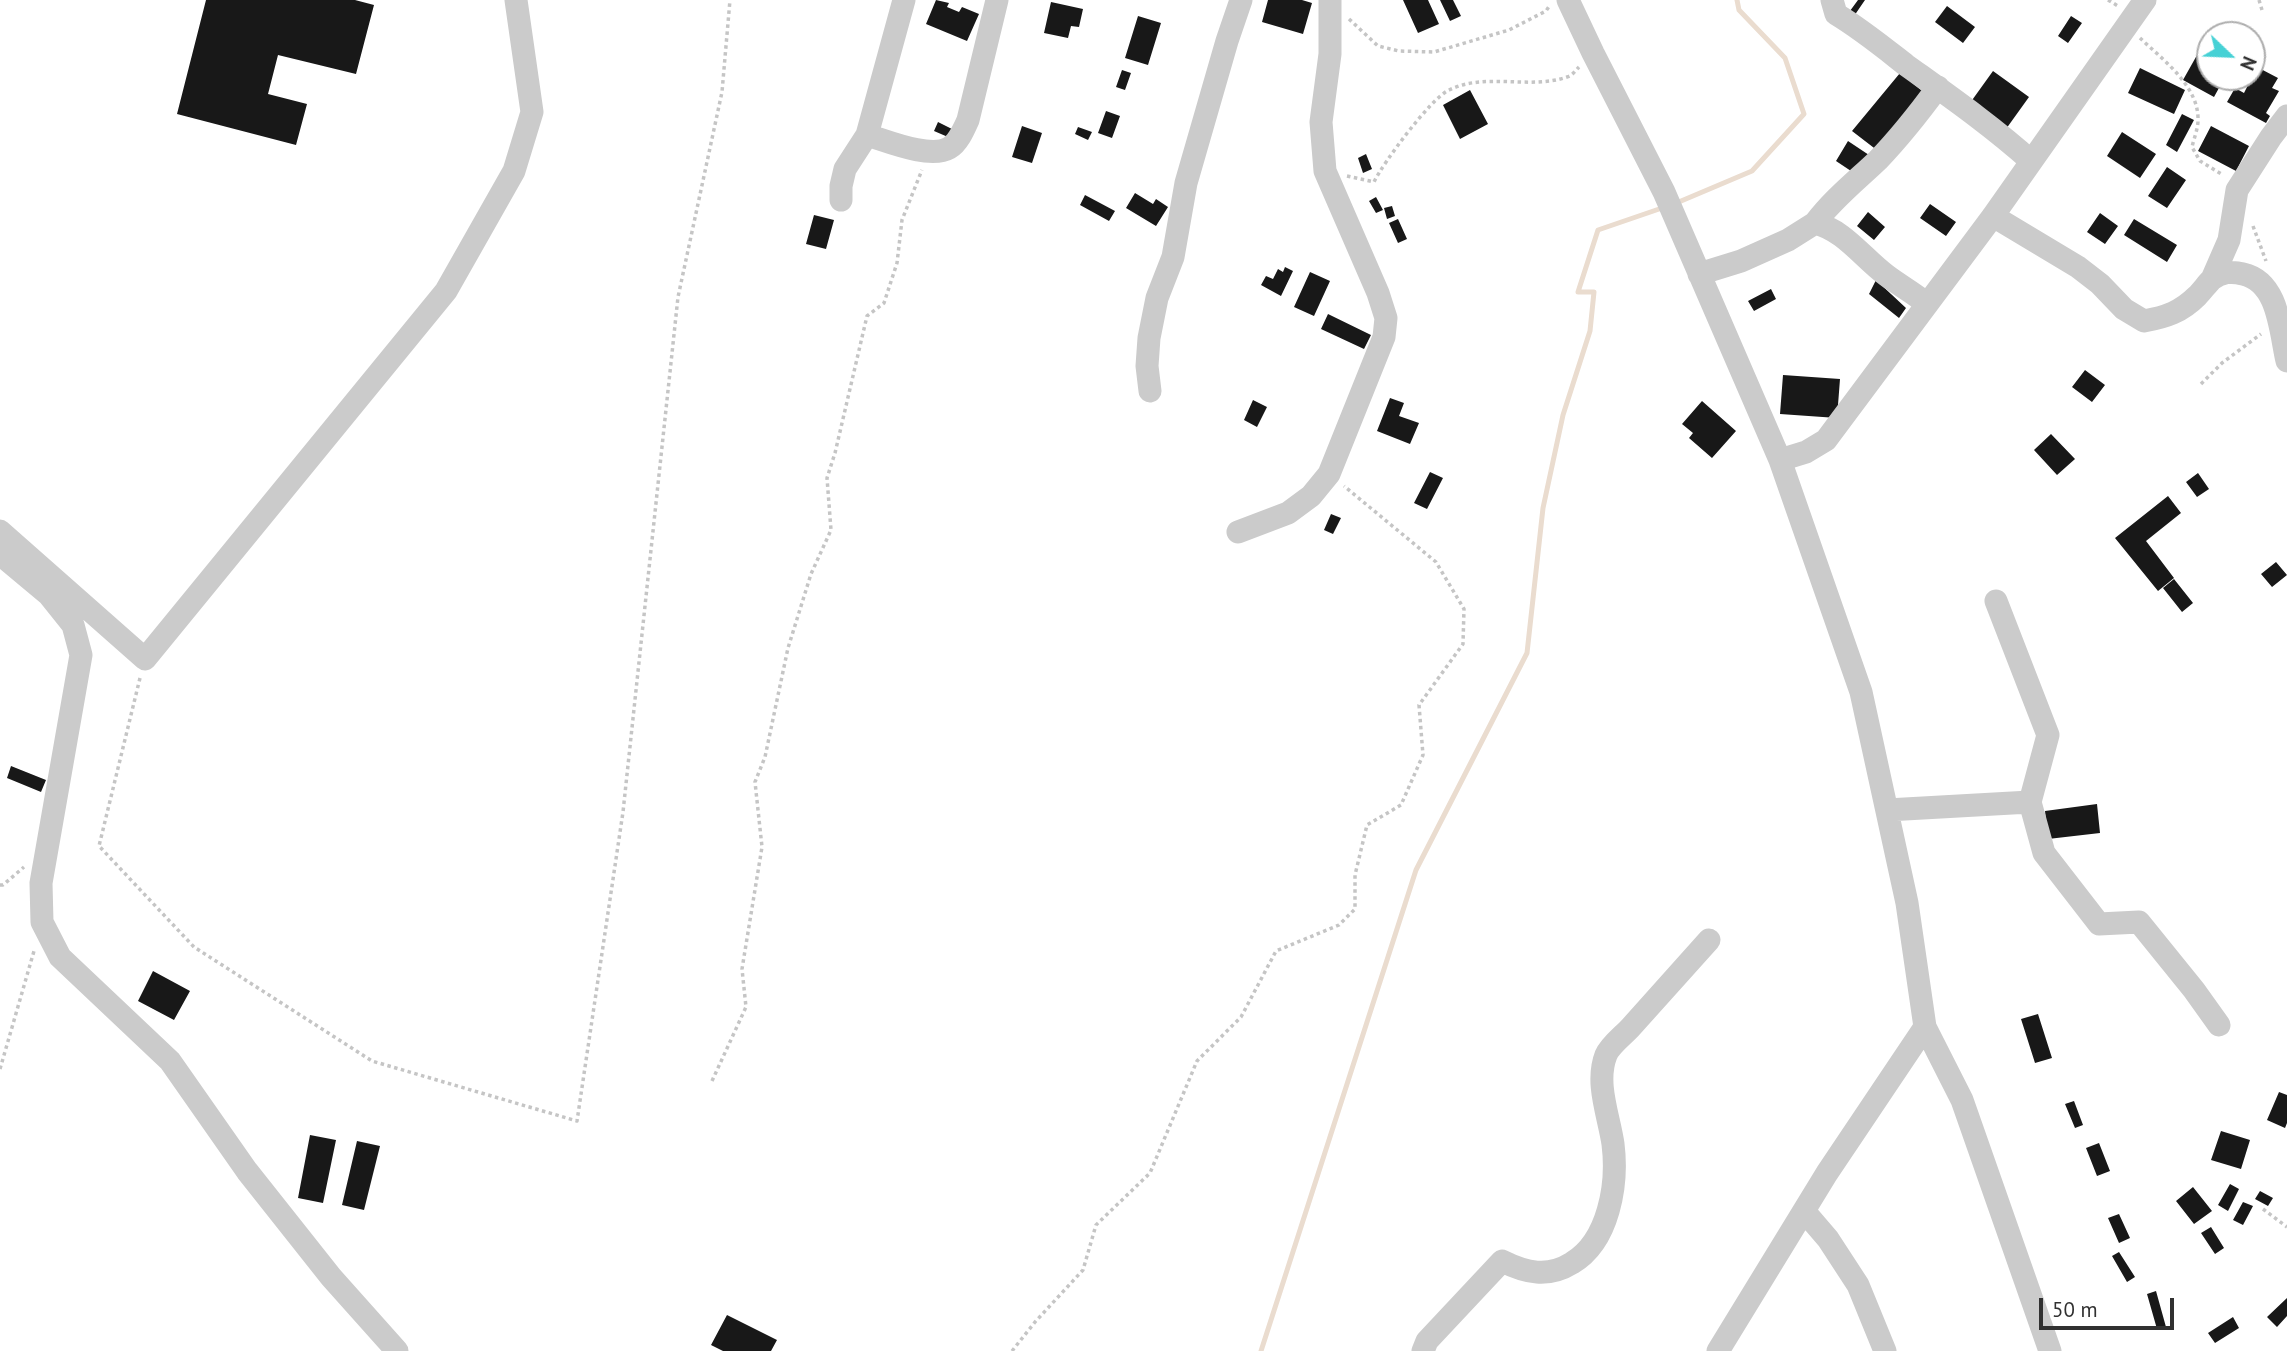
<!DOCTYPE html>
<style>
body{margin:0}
#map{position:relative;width:2287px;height:1351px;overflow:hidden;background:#fff;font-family:"PT Sans",sans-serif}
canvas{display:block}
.north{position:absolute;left:2196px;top:21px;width:70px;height:70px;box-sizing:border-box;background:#fff;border:2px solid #adadad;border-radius:50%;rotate:113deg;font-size:19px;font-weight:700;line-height:28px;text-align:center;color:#313131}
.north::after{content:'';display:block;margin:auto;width:24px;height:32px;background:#46d1d5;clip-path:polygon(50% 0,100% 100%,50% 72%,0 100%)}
.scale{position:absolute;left:2039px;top:1298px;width:135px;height:32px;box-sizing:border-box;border:4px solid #313131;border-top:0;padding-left:9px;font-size:21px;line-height:24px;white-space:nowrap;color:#313131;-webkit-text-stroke:5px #fff;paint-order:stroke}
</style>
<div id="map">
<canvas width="2287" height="1351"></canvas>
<div class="north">N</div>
<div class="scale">50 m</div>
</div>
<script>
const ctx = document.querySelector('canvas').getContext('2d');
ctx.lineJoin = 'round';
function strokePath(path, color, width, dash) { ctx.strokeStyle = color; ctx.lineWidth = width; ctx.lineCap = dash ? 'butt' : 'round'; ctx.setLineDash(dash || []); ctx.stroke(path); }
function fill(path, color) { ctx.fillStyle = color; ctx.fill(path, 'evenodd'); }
const stream = new Path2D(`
 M 1674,204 L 1752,171 L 1804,114 L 1785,58 L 1739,10 L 1737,0
 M 1261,1351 L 1416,870 L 1527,653 L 1543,508 L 1563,415 L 1590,331 L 1594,292 L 1578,292 L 1598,230 L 1665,207`);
const building = new Path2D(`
 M 206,0 L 355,0 L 374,5 L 356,74 L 278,55 L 268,94 L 307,104 L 296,145 L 177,114 Z
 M 936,0 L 949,3 L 947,7 L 959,12 L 962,7 L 979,14 L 967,41 L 926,24 Z
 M 1268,0 L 1302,0 L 1312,3 L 1303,34 L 1262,22 Z
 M 1403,0 L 1428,0 L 1439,24 L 1418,33 Z
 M 1440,0 L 1453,0 L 1461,16 L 1450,21 Z
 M 1858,0 L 1865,0 L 1852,19 L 1847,15 Z
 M 1051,2 L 1083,9 L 1079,27 L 1071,26 L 1068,38 L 1044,33 Z
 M 1947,6 L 1975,27 L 1963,43 L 1935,22 Z
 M 1138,16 L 1161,23 L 1148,65 L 1125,58 Z
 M 2071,16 L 2082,23 L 2068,43 L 2058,36 Z
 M 2210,32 L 2210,77 L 2225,77 L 2214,97 L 2183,80 Z
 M 2257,67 L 2278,78 L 2272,88 L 2279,91 L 2266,113 L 2270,116 L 2266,123 L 2227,102 L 2235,88 L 2244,93 Z
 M 2140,68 L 2185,90 L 2174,114 L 2128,93 Z
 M 1122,70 L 1131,73 L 1125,90 L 1116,87 Z
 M 1993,71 L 2029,97 L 2006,129 L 1970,103 Z
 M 1900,73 L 1926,94 L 1878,151 L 1852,131 Z
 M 1470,90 L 1488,124 L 1460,139 L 1443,105 Z
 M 1106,111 L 1120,116 L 1112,138 L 1098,133 Z
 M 2182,114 L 2194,120 L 2177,152 L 2166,145 Z
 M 938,122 L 952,129 L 948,137 L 934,131 Z
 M 1022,126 L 1042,133 L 1032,163 L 1012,157 Z
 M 2211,126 L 2249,146 L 2236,171 L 2198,151 Z
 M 1078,127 L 1092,132 L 1088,140 L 1075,134 Z
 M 2122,132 L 2156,154 L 2140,178 L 2107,156 Z
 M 1848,141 L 1869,155 L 1857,175 L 1836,161 Z
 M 1366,154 L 1372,169 L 1363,173 L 1358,158 Z
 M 2167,167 L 2186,180 L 2167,208 L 2148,196 Z
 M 1135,193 L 1153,204 L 1156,199 L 1168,207 L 1156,226 L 1126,208 Z
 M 1085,195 L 1115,211 L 1109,221 L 1080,205 Z
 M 1376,197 L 1383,210 L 1376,213 L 1369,201 Z
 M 1930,204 L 1956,222 L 1946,236 L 1920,218 Z
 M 1392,206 L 1395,216 L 1387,219 L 1384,208 Z
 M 1868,212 L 1885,227 L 1874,240 L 1857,226 Z
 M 2100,213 L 2118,226 L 2105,244 L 2087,232 Z
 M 814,215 L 834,220 L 826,249 L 806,244 Z
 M 1398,219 L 1407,239 L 1398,243 L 1389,223 Z
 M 2134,219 L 2177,245 L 2167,262 L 2124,235 Z
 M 1285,267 L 1293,271 L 1281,296 L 1261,285 L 1266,276 L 1273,279 L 1278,269 L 1283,272 Z
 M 1310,272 L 1330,281 L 1314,316 L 1294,307 Z
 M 1876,280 L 1906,308 L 1899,318 L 1869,294 Z
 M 1771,289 L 1776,299 L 1754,311 L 1748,301 Z
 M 1328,314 L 1371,335 L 1364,349 L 1321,329 Z
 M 2085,370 L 2105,385 L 2092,402 L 2072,387 Z
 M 1783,375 L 1840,379 L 1837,418 L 1780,414 Z
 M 1390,398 L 1404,403 L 1399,416 L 1419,423 L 1410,444 L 1377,431 Z
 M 1253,400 L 1267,407 L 1257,427 L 1244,420 Z
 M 1702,401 L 1736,431 L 1712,458 L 1689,438 L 1693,433 L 1682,424 Z
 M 2051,434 L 2075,459 L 2057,475 L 2034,450 Z
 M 1430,472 L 1443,478 L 1427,509 L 1414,503 Z
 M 2198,473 L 2209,489 L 2197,497 L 2186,482 Z
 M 2168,496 L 2181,513 L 2146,541 L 2174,578 L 2158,591 L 2115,538 Z
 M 1331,514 L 1341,518 L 1333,534 L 1324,530 Z
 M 2276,562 L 2287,575 L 2272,587 L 2261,574 Z
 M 2174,579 L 2193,603 L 2182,612 L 2163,588 Z
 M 11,766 L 46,780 L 41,792 L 7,778 Z
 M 2097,804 L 2100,833 L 2048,839 L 2045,811 Z
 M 153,971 L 190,991 L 174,1020 L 138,1001 Z
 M 2038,1014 L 2052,1058 L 2035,1063 L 2021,1019 Z
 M 2279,1092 L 2287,1095 L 2287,1123 L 2285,1128 L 2267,1120 Z
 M 2074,1101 L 2083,1125 L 2075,1128 L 2065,1104 Z
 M 2221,1131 L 2250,1140 L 2241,1169 L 2211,1160 Z
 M 310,1135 L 336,1140 L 323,1203 L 298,1198 Z
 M 357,1141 L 380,1146 L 364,1210 L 342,1205 Z
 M 2099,1143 L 2110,1171 L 2097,1176 L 2086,1148 Z
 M 2230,1184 L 2239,1189 L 2228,1211 L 2218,1205 Z
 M 2193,1187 L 2212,1211 L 2194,1224 L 2176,1201 Z
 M 2260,1191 L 2273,1198 L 2268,1206 L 2255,1199 Z
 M 2243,1202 L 2253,1206 L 2243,1225 L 2233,1220 Z
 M 2119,1214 L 2130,1238 L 2119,1243 L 2108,1218 Z
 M 2211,1227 L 2224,1248 L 2215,1254 L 2201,1233 Z
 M 2119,1252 L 2135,1277 L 2127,1282 L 2112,1256 Z
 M 2156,1291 L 2166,1327 L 2157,1329 L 2147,1294 Z
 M 2287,1298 L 2287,1316 L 2277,1327 L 2267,1317 Z
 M 727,1315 L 777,1340 L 771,1351 L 723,1351 L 711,1345 Z
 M 2233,1317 L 2239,1328 L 2215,1343 L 2208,1333 Z`);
const path = new Path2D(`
 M 2108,0 L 2118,6
 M 2259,0 L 2262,10
 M 1349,19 L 1378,46 L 1399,51 L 1434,52 L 1509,30 L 1546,11 L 1550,5
 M 2140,38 C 2162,59 2199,86 2198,120 C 2198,129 2194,138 2192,147 L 2200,161 L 2223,175
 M 1347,176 L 1374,182 C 1383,163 1431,98 1449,90 C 1485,72 1529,90 1567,77 C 1572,76 1575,71 1579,67
 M 2253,226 L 2266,261
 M 2201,384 L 2222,363 L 2261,334
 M 140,678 L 99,846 L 194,947 L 372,1061 L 577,1121 L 623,812 L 678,297 L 722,92 L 730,0
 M 0,885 L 3,885 L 24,867
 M 0,1069 L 34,951
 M 712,1081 L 746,1007 L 742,969 L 762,847 L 755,782 L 765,757 L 788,648 L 811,574 L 831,530 L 827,478 L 835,453 L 867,316 L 884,303 L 897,263 L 902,220 L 922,170
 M 2263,1209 L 2287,1227
 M 1012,1351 L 1035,1322 L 1083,1270 L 1096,1225 L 1150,1173 L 1197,1061 L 1241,1017 L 1276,951 L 1339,925 L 1355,909 L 1355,875 L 1367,825 L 1401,805 L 1423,755 L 1419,705 L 1463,644 L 1464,609 L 1436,562 L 1344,486`);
const minor = new Path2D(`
 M 1568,0 L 1593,53 L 1664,192 L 1780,460 L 1861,692 L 1907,903 L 1925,1027 L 1962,1100 L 2050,1351
 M 1832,0 L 1836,14 C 1861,29 1883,47 1906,65 C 1949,96 1992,126 2031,161
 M 867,135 C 887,141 930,159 949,148 C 958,143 964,129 968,120 L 997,0
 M 841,200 L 841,186 L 845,169 L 867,135 L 904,0
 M 1993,216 L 2078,267 L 2100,284 L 2124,309 L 2144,321 C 2166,317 2181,312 2197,296 C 2202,291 2207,284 2212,279 C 2222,272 2231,271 2243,274 C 2279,282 2280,331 2287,361
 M 1815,223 C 1833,199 1856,181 1878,160 C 1900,137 1919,113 1938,87
 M 1699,274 L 1741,261 L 1788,240 L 1815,223 C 1844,230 1863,258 1886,275 C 1899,285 1914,293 1927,304
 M 2212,279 L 2229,240 L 2237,190 L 2271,137 L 2287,116
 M 1150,391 L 1147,366 L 1149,338 L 1157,298 L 1173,257 L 1186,183 L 1227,41 L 1241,0
 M 1780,460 L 1806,452 L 1826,440 L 1993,216 L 2145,0
 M 0,531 L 145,659 L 446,291 L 514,171 L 532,112 L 516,0
 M 1238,532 L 1288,513 L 1311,496 L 1329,474 L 1384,337 L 1386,318 L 1378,293 L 1325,171 L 1321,122 L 1330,54 L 1330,0
 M 0,554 L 49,595 L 73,625 L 81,655 L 41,883 L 42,922 L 60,957 L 170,1061 L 247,1171 L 331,1277 L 397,1351
 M 1996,601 L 2048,735 L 2030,802 L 2044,853 L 2099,924 L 2139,922 L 2194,990 L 2219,1025
 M 1887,810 L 2030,802
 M 1804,1211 L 1828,1239 L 1858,1285 L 1885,1351
 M 1423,1351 L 1427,1341 L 1502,1261 C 1526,1273 1548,1278 1572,1263 C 1609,1241 1618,1184 1613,1144 C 1609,1116 1595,1083 1606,1055 C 1610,1045 1624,1035 1631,1027 C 1657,998 1683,969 1709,940
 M 1718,1351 L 1827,1173 L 1925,1027`);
strokePath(stream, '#eadccf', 5);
fill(building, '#181818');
strokePath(path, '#c5c5c5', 3.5, [3.5, 3.5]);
strokePath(minor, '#cbcbcb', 23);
</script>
